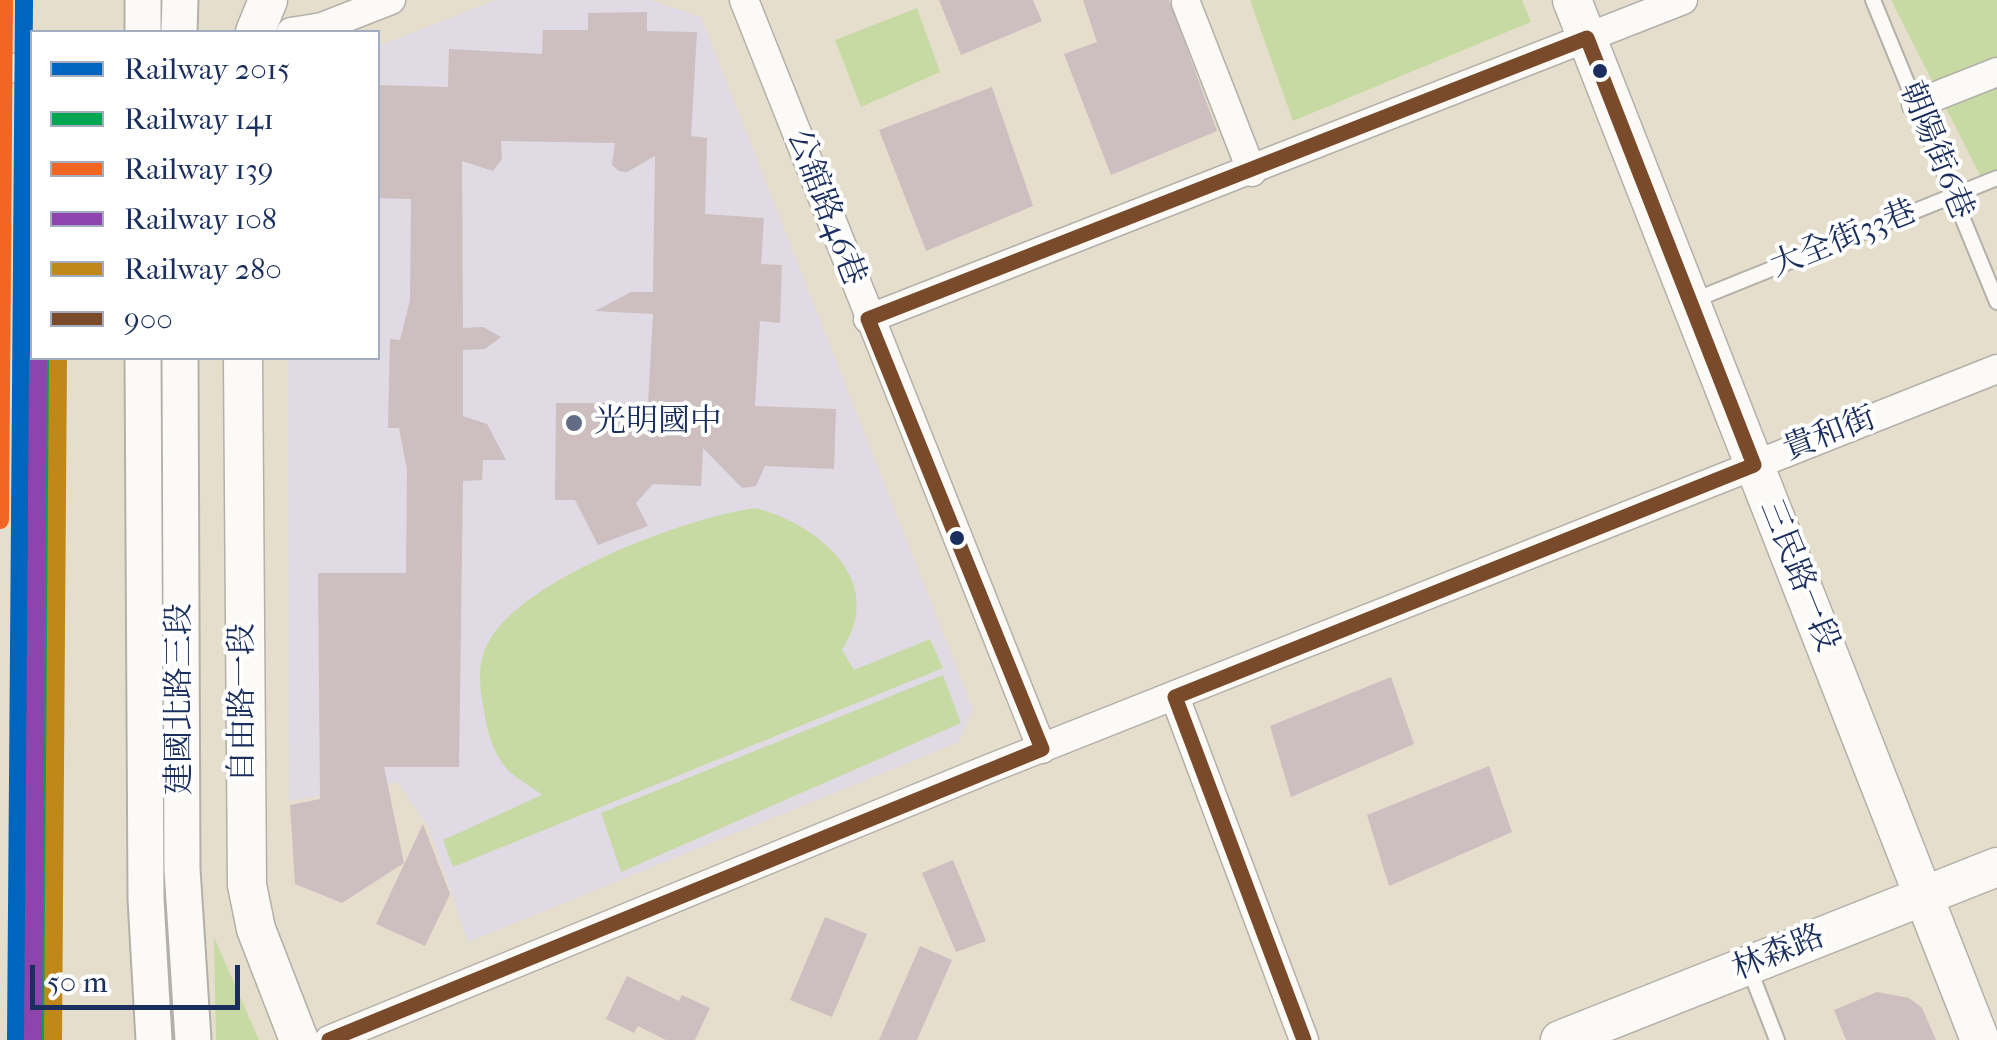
<!DOCTYPE html>
<meta charset="utf-8">
<style>
body{margin:0}
#map{position:relative;width:1997px;height:1040px;overflow:hidden;background:#e6decc;font-family:"IM FELL French Canon",serif}
canvas{display:block}
.legend{position:absolute;left:30px;top:30px;width:350px;height:330px;box-sizing:border-box;background:#fff;border:2px solid #a4acbf;margin:0;padding:12px 18px;list-style:none;font-size:30px;color:#1b2f5e}
.legend li{display:flex;align-items:center;gap:20px;height:50px}
.legend b{width:50px;border:2px solid #a4acbf}
.scale{position:absolute;left:30px;top:965px;width:210px;height:45px;box-sizing:border-box;border:5px solid #1b2f5e;border-top:0;padding-left:12px;font-size:30px;line-height:35px;white-space:nowrap;color:#1b2f5e;-webkit-text-stroke:8px #fff;paint-order:stroke}
</style>
<div id="map">
<canvas width="1997" height="1040"></canvas>
<ul class="legend">
<li><b style="height:12px;background:#0065bd"></b>Railway 2015</li>
<li><b style="height:12px;background:#00a651"></b>Railway 141</li>
<li><b style="height:12px;background:#f26522"></b>Railway 139</li>
<li><b style="height:12px;background:#8e44ad"></b>Railway 108</li>
<li><b style="height:12px;background:#c08818"></b>Railway 280</li>
<li><b style="height:12px;background:#7a4b2a"></b>900</li>
</ul>
<div class="scale">50 m</div>
</div>
<script>
const ctx = document.querySelector('canvas').getContext('2d');
ctx.lineJoin = 'round';
function fill(path, color) { ctx.fillStyle = color; ctx.fill(path, 'evenodd'); }
function strokePath(path, color, width, dash) { ctx.strokeStyle = color; ctx.lineWidth = width; ctx.lineCap = dash ? 'butt' : 'round'; ctx.setLineDash(dash || []); ctx.stroke(path); }
function label(font, color, halo, rows, align = 'center') {
  ctx.font = font + ' "IM FELL French Canon","Noto Serif TC",serif'; ctx.lineWidth = 8; ctx.setLineDash([]); ctx.textBaseline = 'middle'; ctx.strokeStyle = halo; ctx.fillStyle = color; for (const [text, x, y, turn = 0] of rows) {
    ctx.save(); ctx.translate(x, y); ctx.rotate((+turn || 0) * Math.PI / 180); ctx.textAlign = isNaN(turn) ? turn : align; if (halo) ctx.strokeText(text, 0, 0); ctx.fillText(text, 0, 0); ctx.restore();
  }
}
const built = new Path2D(`
 M 496,0 L 650,0 L 701,17 L 973,709 L 959,742 L 468,942 L 429,828 L 397,782 L 289,801 L 288,358 L 378,358 L 378,46 Z`);
const green = new Path2D(`
 M 1250,0 L 1522,0 L 1531,22 L 1293,121 Z
 M 1891,0 L 1997,0 L 1997,175 L 1983,181 Z
 M 917,8 L 940,72 L 861,107 L 835,40 Z
 M 756,508 C 818,525 888,580 842,650 L 854,670 L 930,639 L 943,668 L 453,867 L 443,840 L 542,795 C 532,787 520,781 511,773 C 493,756 488,733 484,711 C 480,688 476,664 488,643 C 521,579 686,517 756,508 Z
 M 943,675 L 961,723 L 621,872 L 601,813 Z
 M 214,937 L 259,1040 L 216,1040 Z`);
const building = new Path2D(`
 M 939,0 L 1033,0 L 1042,21 L 961,55 Z
 M 1083,0 L 1169,0 L 1217,131 L 1111,175 L 1064,54 L 1097,42 Z
 M 647,12 L 647,31 L 697,32 L 691,136 L 707,138 L 705,214 L 764,218 L 761,264 L 782,265 L 780,323 L 760,321 L 755,406 L 836,409 L 834,469 L 765,466 L 756,486 L 742,488 L 703,448 L 701,486 L 653,484 L 636,503 L 648,526 L 598,545 L 575,500 L 555,500 L 556,403 L 648,403 L 653,314 L 595,311 L 631,292 L 653,292 L 655,156 L 627,172 L 619,171 L 612,165 L 615,143 L 501,141 L 502,159 L 493,171 L 462,161 L 463,328 L 483,327 L 501,337 L 485,349 L 463,350 L 463,416 L 487,424 L 506,460 L 483,460 L 482,480 L 463,481 L 459,767 L 384,767 L 404,863 L 342,903 L 295,884 L 290,805 L 320,799 L 318,573 L 406,573 L 407,470 L 399,428 L 388,428 L 390,339 L 400,340 L 410,300 L 411,199 L 378,198 L 378,85 L 448,87 L 449,49 L 542,54 L 543,30 L 588,30 L 588,13 Z
 M 992,87 L 1033,206 L 926,251 L 879,130 Z
 M 1391,677 L 1414,744 L 1291,797 L 1270,726 Z
 M 1489,766 L 1512,832 L 1389,886 L 1367,815 Z
 M 423,824 L 450,894 L 425,946 L 376,924 Z
 M 953,860 L 986,941 L 956,952 L 922,873 Z
 M 825,917 L 867,934 L 832,1017 L 790,1000 Z
 M 920,946 L 952,960 L 917,1040 L 879,1040 Z
 M 627,976 L 679,1001 L 682,995 L 710,1008 L 695,1040 L 666,1040 L 638,1026 L 634,1033 L 606,1019 Z
 M 1877,992 L 1909,998 L 1922,1008 L 1936,1040 L 1846,1040 L 1834,1010 Z`);
const service = new Path2D(`
 M 1873,0 L 1997,302
 M 1692,301 L 1997,178
 M 1749,968 L 1777,1040`);
const minor = new Path2D(`
 M 744,0 L 1042,749
 M 1186,3 L 1252,172
 M 291,32 L 322,27 L 391,0
 M 0,68 L 32,68
 M 1916,104 L 1997,72
 M 868,319 L 1683,0
 M 1175,697 L 1304,1040
 M 329,1040 L 986,770 L 1997,369`);
const tertiary = new Path2D(`
 M 143,32 L 143,0
 M 179,32 L 180,0
 M 143,358 L 146,899 L 154,1040
 M 180,358 L 182,869 L 193,1040`);
const secondary = new Path2D(`
 M 1572,0 L 1980,1040
 M 255,32 L 268,0
 M 243,358 L 247,885 L 256,929 L 299,1040
 M 1560,1040 L 1997,867`);
const bus1 = new Path2D(`
 M 329,1040 L 1042,749 L 868,319 L 1587,38 L 1754,465 L 1175,697 L 1304,1040`);
const rail1 = new Path2D(`
 M 16,1040 L 24,0`);
const rail2 = new Path2D(`
 M 36,1040 L 41,358`);
const rail3 = new Path2D(`
 M 0,520 L 4,0`);
const rail4 = new Path2D(`
 M 33,1040 L 38,358`);
const rail5 = new Path2D(`
 M 53,1040 L 58,358`);
const markers = [
 [1600,71,9,"#1b2f5e"],
 [574,423,10,"#626c84"],
 [957,538,9,"#1b2f5e"]
];
const streetNames = [
 ["朝陽街6巷",1935,151,68],
 ["公舘路46巷",825,208,69],
 ["大全街33巷",1844,240,-22],
 ["貴和街",1830,435,-21],
 ["三民路一段",1798,576,68],
 ["建國北路三段",181,699,-90],
 ["自由路一段",244,703,-90],
 ["林森路",1779,954,-22]
];
const poiNames = [
 ["光明國中",594,423]
];
fill(built, '#e0dae4');
fill(green, '#c8daa3');
fill(building, '#cdbec0');
strokePath(service, '#b3b0a9', 18);
strokePath(minor, '#b3b0a9', 31);
strokePath(tertiary, '#b3b0a9', 39);
strokePath(secondary, '#b3b0a9', 41);
strokePath(service, '#fbfaf7', 14);
strokePath(minor, '#fbfaf7', 28);
strokePath(tertiary, '#fbfaf7', 35);
strokePath(secondary, '#fbfaf7', 38);
strokePath(bus1, '#7a4b2a', 15);
strokePath(rail1, '#0065bd', 18);
strokePath(rail2, '#00a651', 18);
strokePath(rail3, '#f26522', 18);
strokePath(rail4, '#8e44ad', 18);
strokePath(rail5, '#c08818', 18);
for (const [x, y, r, color] of markers) { const dot = new Path2D(); dot.arc(x, y, r, 0, 2 * Math.PI); ctx.fillStyle = color; ctx.fill(dot); strokePath(dot, '#fff', 4); }
label('32px', '#1b2f5e', '#fff', streetNames);
label('32px', '#1b2f5e', '#fff', poiNames, 'left');
</script>
